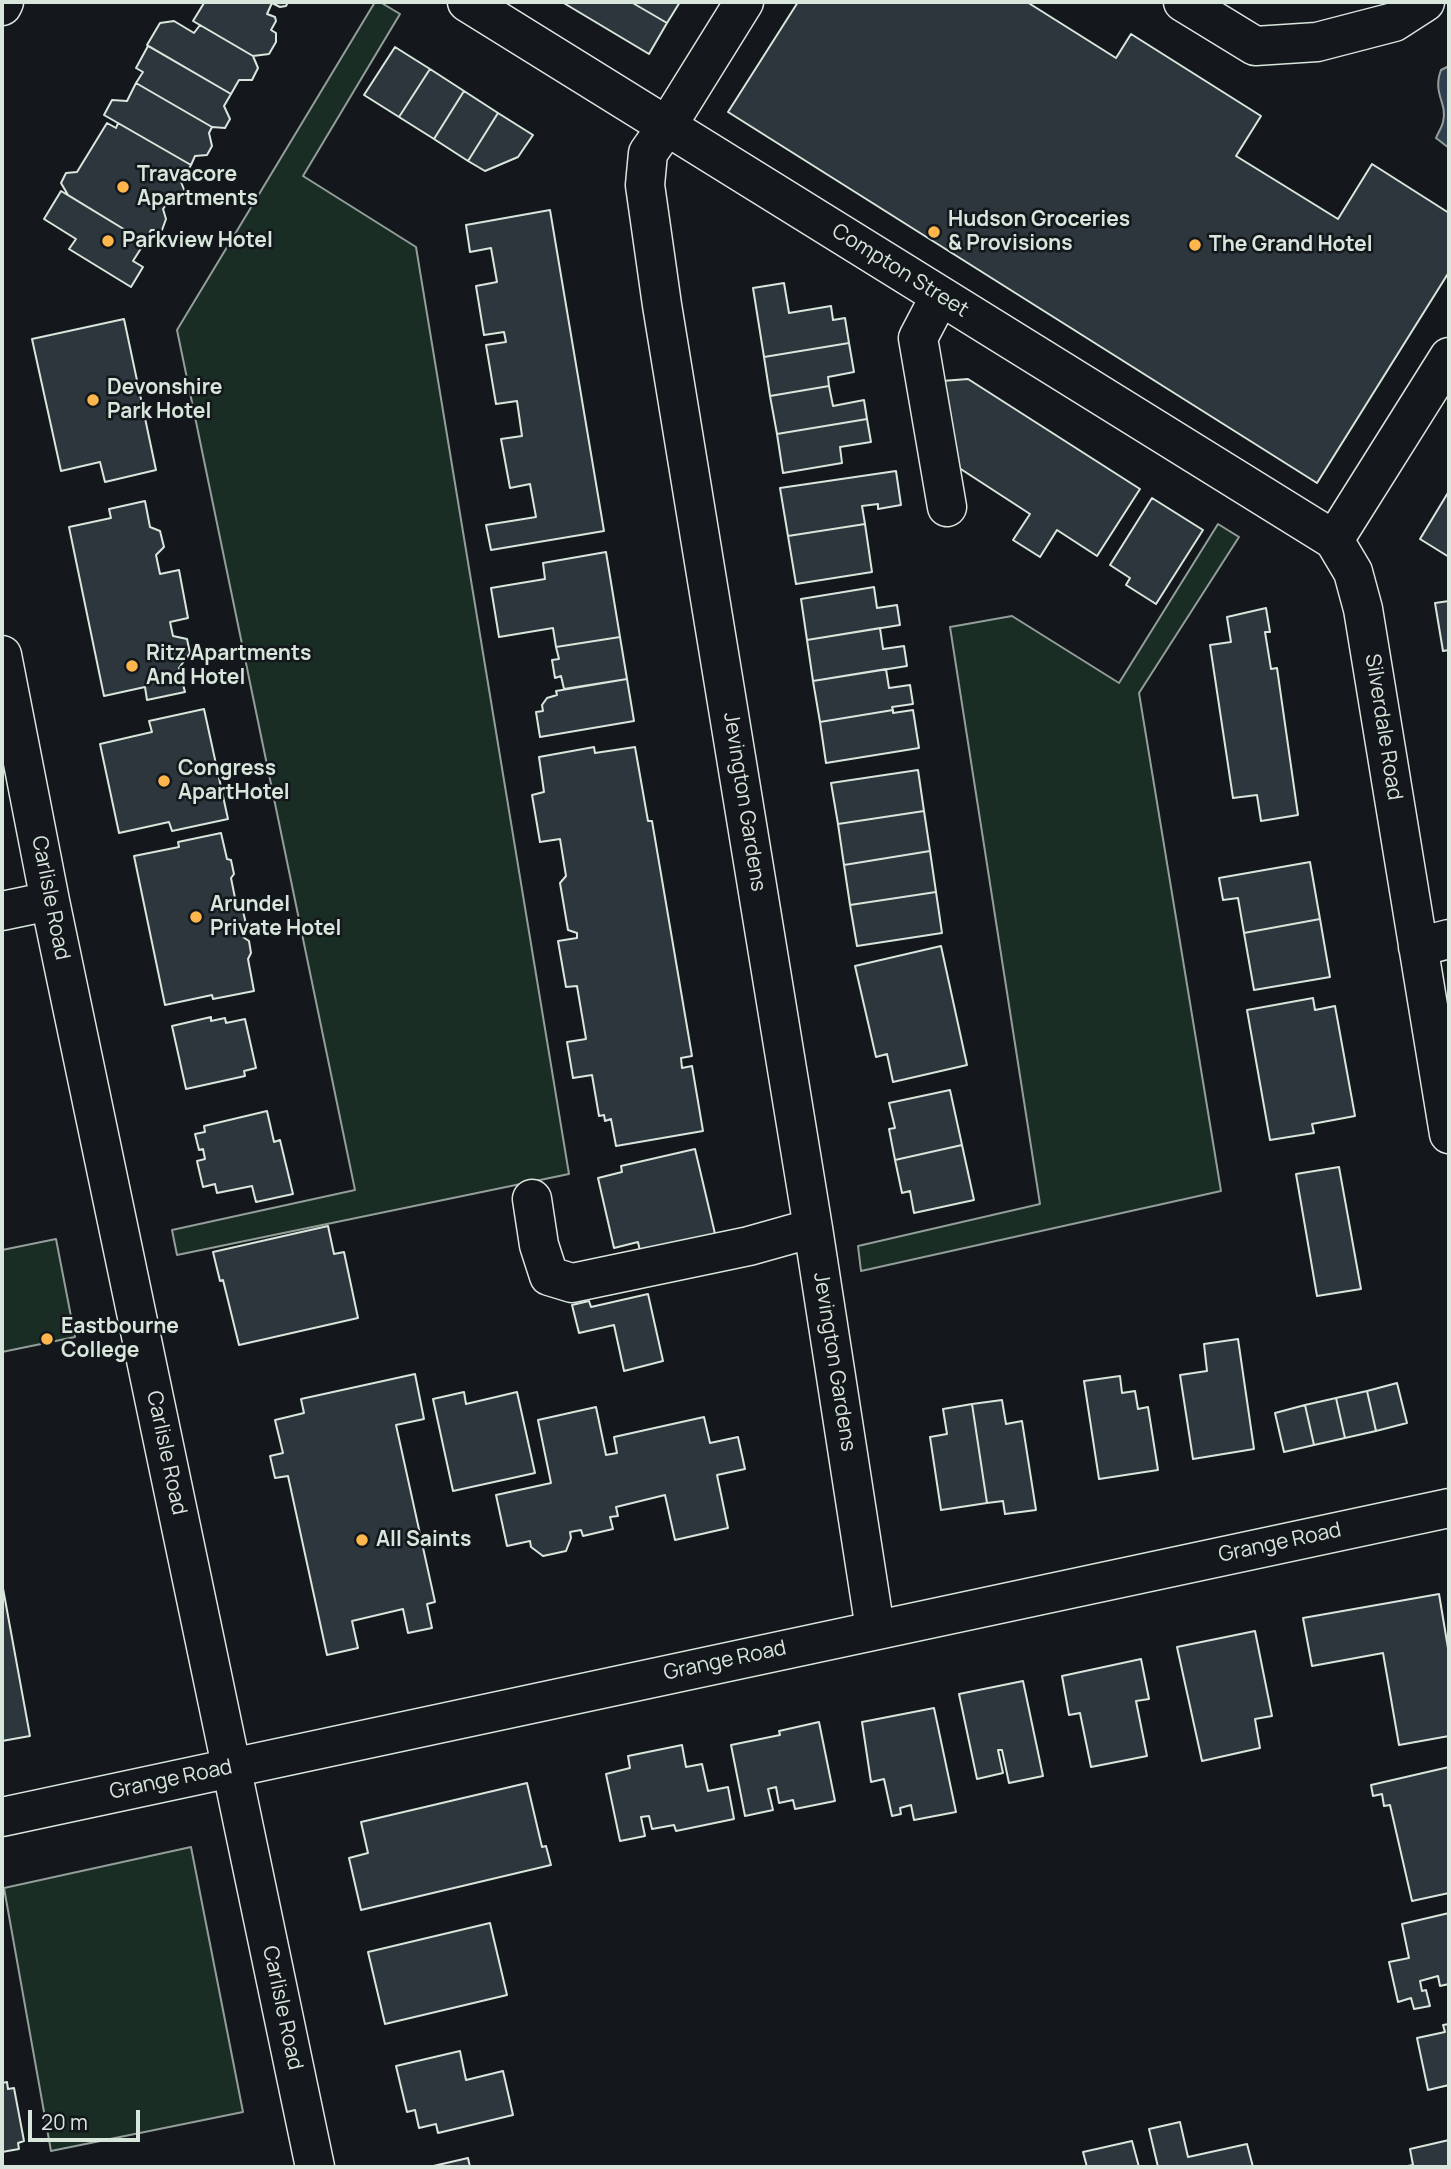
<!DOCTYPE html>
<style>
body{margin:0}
#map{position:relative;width:1451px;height:2169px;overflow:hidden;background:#14181c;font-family:Manrope,sans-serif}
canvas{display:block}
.frame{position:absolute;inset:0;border:4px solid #d8e6dc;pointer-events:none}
.scale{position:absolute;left:28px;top:2110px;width:112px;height:32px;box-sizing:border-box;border:4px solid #d8e6dc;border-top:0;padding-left:9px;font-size:21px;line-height:24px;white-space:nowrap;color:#d8e6dc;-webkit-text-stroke:5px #14181c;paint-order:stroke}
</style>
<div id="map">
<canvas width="1451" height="2169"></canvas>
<div class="frame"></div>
<div class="scale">20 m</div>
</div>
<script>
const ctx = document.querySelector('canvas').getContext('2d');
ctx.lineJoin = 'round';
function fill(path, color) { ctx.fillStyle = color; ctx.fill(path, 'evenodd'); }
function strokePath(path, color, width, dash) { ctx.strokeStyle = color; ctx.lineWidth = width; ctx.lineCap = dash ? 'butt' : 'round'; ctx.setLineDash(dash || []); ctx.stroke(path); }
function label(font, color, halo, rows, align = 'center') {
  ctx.font = font + ' Manrope,sans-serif'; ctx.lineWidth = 5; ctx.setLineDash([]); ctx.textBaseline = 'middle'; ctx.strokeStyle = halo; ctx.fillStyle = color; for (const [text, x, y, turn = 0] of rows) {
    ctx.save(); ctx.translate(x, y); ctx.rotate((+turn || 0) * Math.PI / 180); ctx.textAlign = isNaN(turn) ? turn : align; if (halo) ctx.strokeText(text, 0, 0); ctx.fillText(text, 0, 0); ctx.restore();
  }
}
const green = new Path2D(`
 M 375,2 L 380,2 L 400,14 L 303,176 L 416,247 L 569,1174 L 177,1255 L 172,1230 L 355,1190 L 177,330 Z
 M 1218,524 L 1239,537 L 1139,693 L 1221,1191 L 861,1271 L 858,1246 L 1040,1204 L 950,627 L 1012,616 L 1119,683 Z
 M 56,1239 L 75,1337 L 2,1352 L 2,1250 Z
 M 191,1847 L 243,2112 L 51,2151 L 4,1888 Z`);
const water = new Path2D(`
 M 1449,66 L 1449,148 L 1436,138 C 1438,133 1442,127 1443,122 C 1448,103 1432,94 1441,70 Z`);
const building = new Path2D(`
 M 201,2 L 288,2 L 286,6 L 280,7 L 272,3 L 267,14 L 275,17 L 276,21 L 271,30 L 276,33 L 276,42 L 269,54 L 253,56 L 193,21 L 204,3 Z
 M 562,2 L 631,2 L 667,23 L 649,54 Z
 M 631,2 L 680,2 L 667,23 Z
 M 798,2 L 1027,2 L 1116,58 L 1131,34 L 1261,116 L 1236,156 L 1338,219 L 1372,164 L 1449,213 L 1449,272 L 1317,483 L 728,112 Z
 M 174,21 L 194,33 L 200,25 L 253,56 L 258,68 L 252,80 L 239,80 L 231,94 L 147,45 L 160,23 Z
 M 148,46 L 231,94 L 224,106 L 230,119 L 225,128 L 212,127 L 136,83 L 143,72 L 136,68 Z
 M 395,47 L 430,69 L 399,117 L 364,95 Z
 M 430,69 L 464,91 L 434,139 L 399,117 Z
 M 136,83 L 212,127 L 209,133 L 212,146 L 207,155 L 195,156 L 191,165 L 104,115 L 112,100 L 127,101 Z
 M 464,91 L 498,113 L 468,161 L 434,139 Z
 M 498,113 L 533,135 L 518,157 L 485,171 L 468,161 Z
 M 107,123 L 116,128 L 118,123 L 191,165 L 181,182 L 185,192 L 179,203 L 166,205 L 163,209 L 166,219 L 162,230 L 151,230 L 145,242 L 68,195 L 61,183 L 66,173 L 77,172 Z
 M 61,191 L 145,242 L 133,261 L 143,267 L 131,287 L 69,249 L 76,239 L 44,219 Z
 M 550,210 L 604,531 L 491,550 L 486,525 L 536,517 L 530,484 L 510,488 L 501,439 L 522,436 L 517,401 L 496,404 L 486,345 L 506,342 L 504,332 L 484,335 L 476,286 L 497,282 L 491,248 L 470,252 L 466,225 Z
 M 784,283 L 789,313 L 831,306 L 833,320 L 845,318 L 849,343 L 764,357 L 753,288 Z
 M 124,319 L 156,470 L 105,482 L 100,462 L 61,471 L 32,339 Z
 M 849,343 L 854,372 L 828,377 L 829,386 L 770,396 L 764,357 Z
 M 968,379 L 1140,489 L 1097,556 L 1057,530 L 1040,557 L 1013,540 L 1030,514 L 953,464 L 942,381 Z
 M 829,386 L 833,406 L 864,400 L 867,419 L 777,434 L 770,396 Z
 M 867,419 L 871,442 L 840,447 L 842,463 L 783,473 L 777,434 Z
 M 896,471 L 901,505 L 878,509 L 878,504 L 862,506 L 865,524 L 788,536 L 780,488 Z
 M 1449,491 L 1449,557 L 1420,539 Z
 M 1152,498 L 1203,530 L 1156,604 L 1126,585 L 1130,578 L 1110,565 Z
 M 145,501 L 150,527 L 160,531 L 164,547 L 156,555 L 160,574 L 179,570 L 188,618 L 170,622 L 173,636 L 187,639 L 190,653 L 179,668 L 185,692 L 147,700 L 145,687 L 104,696 L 69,527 L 111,518 L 109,509 Z
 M 865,524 L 872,572 L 796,584 L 788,536 Z
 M 606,552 L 620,637 L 556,647 L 553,628 L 499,637 L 491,588 L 545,579 L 543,563 Z
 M 874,587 L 877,608 L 897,605 L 900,625 L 807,640 L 801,599 Z
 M 1449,601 L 1449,650 L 1443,651 L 1435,603 Z
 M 1266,608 L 1270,632 L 1265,632 L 1271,669 L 1277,668 L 1298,815 L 1261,821 L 1257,795 L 1233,798 L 1210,645 L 1231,642 L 1227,617 Z
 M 880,628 L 883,649 L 904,646 L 907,666 L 813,681 L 807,640 Z
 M 620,637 L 627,679 L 564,689 L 561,676 L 555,678 L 552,660 L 559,659 L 556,647 Z
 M 886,669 L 889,688 L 910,685 L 913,704 L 892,707 L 893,710 L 820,722 L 813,681 Z
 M 627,679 L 634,721 L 540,737 L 536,712 L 543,711 L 542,705 L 547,698 L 557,695 L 556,691 Z
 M 204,709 L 228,819 L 172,831 L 169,822 L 119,833 L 100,744 L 152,732 L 149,721 Z
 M 893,710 L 893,713 L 913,710 L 919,748 L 826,763 L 820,722 Z
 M 594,747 L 595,753 L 635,747 L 648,821 L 652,821 L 692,1056 L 681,1058 L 682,1068 L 692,1066 L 703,1131 L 616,1146 L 611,1119 L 605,1121 L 604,1115 L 599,1116 L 592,1075 L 573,1078 L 567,1042 L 586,1039 L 577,986 L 566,987 L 558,941 L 577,938 L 577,933 L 568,930 L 560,883 L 566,876 L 560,839 L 540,842 L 532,795 L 544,792 L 539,757 Z
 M 918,770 L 924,811 L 838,824 L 831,783 Z
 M 924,811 L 930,851 L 844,865 L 838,824 Z
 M 221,833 L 227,859 L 231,860 L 234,874 L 231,878 L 237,908 L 243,911 L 246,924 L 241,929 L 243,937 L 249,941 L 251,953 L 248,959 L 254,991 L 213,999 L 212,995 L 165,1005 L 134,856 L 179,847 L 178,842 Z
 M 930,851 L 936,892 L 850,905 L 844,865 Z
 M 1310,862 L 1320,919 L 1244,933 L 1238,898 L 1223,900 L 1219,878 Z
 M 936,892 L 942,933 L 857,946 L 850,905 Z
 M 1320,919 L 1330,977 L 1254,990 L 1244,933 Z
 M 941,946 L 967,1065 L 893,1082 L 887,1054 L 876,1057 L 855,966 Z
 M 1313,998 L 1315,1010 L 1335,1006 L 1355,1116 L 1312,1124 L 1314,1133 L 1270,1140 L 1247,1010 Z
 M 211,1017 L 211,1021 L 225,1018 L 226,1023 L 245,1019 L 256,1068 L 244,1071 L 245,1076 L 186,1089 L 172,1026 Z
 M 950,1090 L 962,1145 L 895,1160 L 889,1129 L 895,1128 L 889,1103 Z
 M 267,1111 L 274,1142 L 280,1140 L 293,1194 L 256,1202 L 252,1186 L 217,1193 L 215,1184 L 203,1187 L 197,1161 L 205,1159 L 203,1149 L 199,1150 L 195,1134 L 205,1132 L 204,1126 Z
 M 962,1145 L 974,1200 L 914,1213 L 910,1191 L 902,1193 L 895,1160 Z
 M 695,1149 L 716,1238 L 641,1256 L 638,1242 L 614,1248 L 598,1178 L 622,1172 L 621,1166 Z
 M 1339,1167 L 1361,1289 L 1317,1296 L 1296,1174 Z
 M 328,1226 L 334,1254 L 344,1252 L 358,1318 L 239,1345 L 223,1280 L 220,1281 L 213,1252 Z
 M 648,1294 L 663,1361 L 624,1371 L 614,1325 L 579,1333 L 572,1305 L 589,1301 L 591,1307 Z
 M 1238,1339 L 1254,1449 L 1193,1459 L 1180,1375 L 1207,1371 L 1204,1344 Z
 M 415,1374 L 424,1419 L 396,1425 L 435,1602 L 427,1604 L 432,1628 L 408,1633 L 403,1609 L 352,1621 L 358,1648 L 327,1655 L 288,1476 L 275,1478 L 270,1456 L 283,1453 L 275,1420 L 304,1413 L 301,1399 Z
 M 1120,1376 L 1122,1393 L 1135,1391 L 1138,1409 L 1148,1407 L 1158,1470 L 1099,1479 L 1084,1381 Z
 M 1397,1383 L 1407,1423 L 1376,1431 L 1367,1391 Z
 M 1367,1391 L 1376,1431 L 1345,1438 L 1336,1398 Z
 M 464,1392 L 466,1404 L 517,1392 L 535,1473 L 453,1491 L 433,1399 Z
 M 1336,1398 L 1345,1438 L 1314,1445 L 1305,1405 Z
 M 1002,1400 L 1006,1424 L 1022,1421 L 1036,1510 L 1005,1514 L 1003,1501 L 987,1503 L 972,1404 Z
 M 972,1404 L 987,1503 L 941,1510 L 930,1437 L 947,1434 L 943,1409 Z
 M 1305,1405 L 1314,1445 L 1284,1452 L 1275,1413 Z
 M 596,1407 L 606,1455 L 617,1453 L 614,1437 L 704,1417 L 710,1443 L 738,1437 L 745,1469 L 717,1475 L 728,1528 L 675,1540 L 665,1495 L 616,1507 L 618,1516 L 610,1517 L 613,1529 L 583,1536 L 581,1530 L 570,1532 L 571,1538 L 566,1551 L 543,1556 L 531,1547 L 530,1541 L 507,1546 L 496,1495 L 551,1483 L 538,1420 Z
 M 2,1583 L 30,1736 L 2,1741 Z
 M 1439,1594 L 1449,1654 L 1449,1736 L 1399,1745 L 1383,1653 L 1312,1666 L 1303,1618 Z
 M 1255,1631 L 1272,1716 L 1255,1719 L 1260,1748 L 1202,1761 L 1177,1647 Z
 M 1141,1659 L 1149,1699 L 1136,1701 L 1147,1756 L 1091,1767 L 1080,1713 L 1069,1715 L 1062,1676 Z
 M 1023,1681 L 1043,1776 L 1009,1783 L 1002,1750 L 998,1750 L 1003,1773 L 977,1779 L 959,1694 Z
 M 934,1708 L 956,1812 L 914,1820 L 911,1805 L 900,1808 L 901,1814 L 892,1816 L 884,1779 L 871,1782 L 862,1722 Z
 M 819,1722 L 835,1801 L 795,1809 L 793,1800 L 779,1803 L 776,1787 L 768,1789 L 773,1810 L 745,1816 L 731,1745 L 780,1735 L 779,1731 Z
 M 682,1745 L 686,1767 L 702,1764 L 708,1791 L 728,1787 L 734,1819 L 676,1831 L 674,1825 L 652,1829 L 649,1816 L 641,1817 L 645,1836 L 620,1841 L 606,1774 L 630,1768 L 628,1756 Z
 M 1449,1767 L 1449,1893 L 1412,1901 L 1390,1805 L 1384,1806 L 1382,1794 L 1373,1796 L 1371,1785 Z
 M 527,1783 L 542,1847 L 546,1846 L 551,1865 L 361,1910 L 349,1858 L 368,1853 L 361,1822 Z
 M 1449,1913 L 1449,1984 L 1440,1986 L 1438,1976 L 1420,1981 L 1422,1991 L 1426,1990 L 1430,2006 L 1414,2009 L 1411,1998 L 1398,2002 L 1389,1962 L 1409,1958 L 1402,1924 Z
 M 490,1923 L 507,1995 L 385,2024 L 368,1952 Z
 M 1449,2024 L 1449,2085 L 1428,2090 L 1417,2038 L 1445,2032 L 1443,2025 Z
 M 460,2051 L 466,2080 L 503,2071 L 513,2115 L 438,2133 L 436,2124 L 419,2128 L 415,2110 L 407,2112 L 396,2066 Z
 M 7,2082 L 8,2089 L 14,2088 L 24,2141 L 18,2143 L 19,2149 L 2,2152 L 2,2083 Z
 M 1180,2122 L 1188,2157 L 1247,2144 L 1253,2167 L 1158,2167 L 1149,2129 Z
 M 1449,2140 L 1449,2167 L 1402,2167 L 1413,2165 L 1410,2149 Z
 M 1132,2141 L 1139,2167 L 1087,2167 L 1083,2152 Z
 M 468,2158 L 470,2167 L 429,2167 Z`);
const minor = new Path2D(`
 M 467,2 L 1334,540 L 1353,572 L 1363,609 L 1449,1134
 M 744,2 L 667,126 L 648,153 L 645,185 L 662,305 L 813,1228 L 875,1629
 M 1183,2 L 1255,46 L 1317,42 L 1394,22 L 1425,2
 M 2,6 L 4,2
 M 940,296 L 918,338 L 947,507
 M 1334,540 L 1449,357
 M 2,655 L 50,901 L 315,2167
 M 2,911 L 50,901
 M 1418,947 L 1449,939
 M 532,1199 L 539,1245 L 549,1276 L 572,1283 L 749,1246 L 813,1228
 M 2,1817 L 1449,1508`);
const markers = [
 [123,187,7,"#ffb74d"],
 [934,232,7,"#ffb74d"],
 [108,241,7,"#ffb74d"],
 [1195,245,7,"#ffb74d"],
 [93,400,7,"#ffb74d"],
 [132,666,7,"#ffb74d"],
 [164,781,7,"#ffb74d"],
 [196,917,7,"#ffb74d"],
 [47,1339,7,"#ffb74d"],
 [362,1540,7,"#ffb74d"]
];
const poiNames = [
 ["Travacore",137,175],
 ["Apartments",137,199],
 ["Hudson Groceries",948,220],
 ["& Provisions",948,244],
 ["Parkview Hotel",122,241],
 ["The Grand Hotel",1209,245],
 ["Devonshire",107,388],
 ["Park Hotel",107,412],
 ["Ritz Apartments",146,654],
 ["And Hotel",146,678],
 ["Congress",178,769],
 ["ApartHotel",178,793],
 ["Arundel",210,905],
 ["Private Hotel",210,929],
 ["Eastbourne",61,1327],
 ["College",61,1351],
 ["All Saints",376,1540]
];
const streetNames = [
 ["Compton Street",900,271,32],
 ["Silverdale Road",1383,727,81],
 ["Jevington Gardens",744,802,81],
 ["Carlisle Road",50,898,79],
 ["Jevington Gardens",834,1362,81],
 ["Carlisle Road",166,1453,78],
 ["Grange Road",1280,1543,-12],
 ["Grange Road",725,1661,-12],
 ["Grange Road",171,1780,-12],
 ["Carlisle Road",282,2008,78]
];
fill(green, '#1a2d24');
strokePath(green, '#939e99', 2);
fill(water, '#2f3f4d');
strokePath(water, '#939e99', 2);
fill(building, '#2c363c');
strokePath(building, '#d8e6dc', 2);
strokePath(minor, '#d8e6dc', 41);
strokePath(minor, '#14181c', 38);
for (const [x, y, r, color] of markers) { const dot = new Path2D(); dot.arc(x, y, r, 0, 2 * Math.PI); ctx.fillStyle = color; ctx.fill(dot); strokePath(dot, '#14181c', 2.5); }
label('bold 21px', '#d8e6dc', '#14181c', poiNames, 'left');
label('21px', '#d8e6dc', '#14181c', streetNames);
</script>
